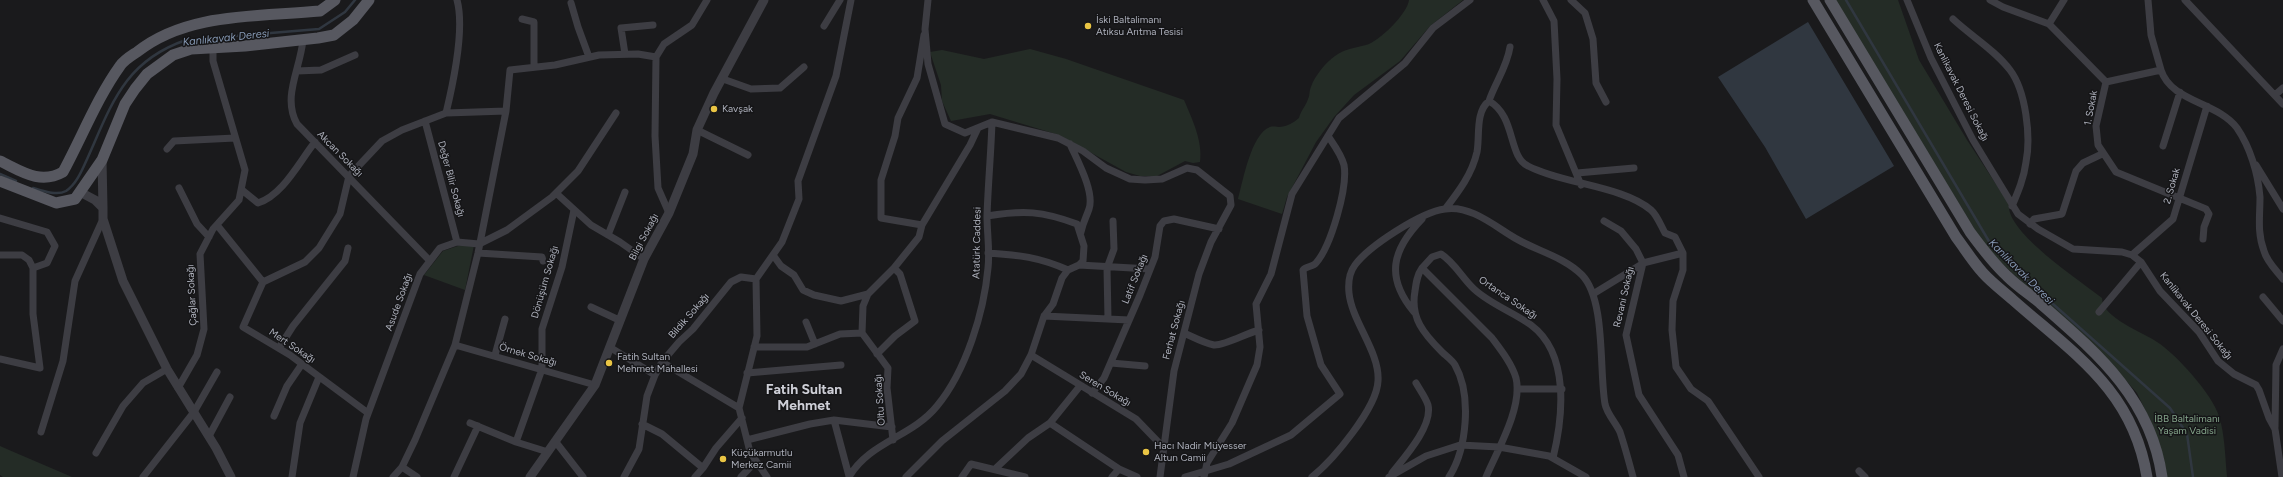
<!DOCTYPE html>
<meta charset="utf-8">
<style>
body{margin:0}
canvas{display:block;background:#1a1a1c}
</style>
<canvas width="2283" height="477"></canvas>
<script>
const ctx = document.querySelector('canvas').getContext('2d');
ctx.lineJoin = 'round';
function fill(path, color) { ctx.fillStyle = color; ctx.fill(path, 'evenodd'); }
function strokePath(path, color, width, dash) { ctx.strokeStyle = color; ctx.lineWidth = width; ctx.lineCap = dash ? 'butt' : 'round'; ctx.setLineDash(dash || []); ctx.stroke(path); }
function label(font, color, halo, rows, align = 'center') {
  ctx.font = font + ' Figtree,sans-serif'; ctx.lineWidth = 3; ctx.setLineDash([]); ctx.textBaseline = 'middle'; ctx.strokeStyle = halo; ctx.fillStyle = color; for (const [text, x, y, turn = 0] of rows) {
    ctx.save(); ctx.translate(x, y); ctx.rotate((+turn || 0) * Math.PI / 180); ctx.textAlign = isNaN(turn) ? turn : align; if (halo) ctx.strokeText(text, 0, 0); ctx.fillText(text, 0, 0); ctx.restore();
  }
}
const green = new Path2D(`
 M 1409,0 L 1463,0 L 1430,26 L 1400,61 L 1354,95 L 1334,117 L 1316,142 L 1287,197 L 1282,214 L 1238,199 C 1243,181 1251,134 1270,127 C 1273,126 1277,127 1280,127 C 1288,126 1293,123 1299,118 C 1301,110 1306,106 1308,99 C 1310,96 1309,91 1311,87 C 1314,77 1326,62 1335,56 C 1344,49 1355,48 1366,45 C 1379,42 1408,13 1409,0 Z
 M 1834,0 L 1898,0 L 1919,60 L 1967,140 L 2009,204 C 2005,232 2081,281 2102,298 C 2102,318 2143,332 2157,342 C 2176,354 2212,394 2219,416 C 2225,435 2225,458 2227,477 L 2167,477 L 2164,459 L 2152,424 L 2137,393 L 2106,358 L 1988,251 Z
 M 1030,49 L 1066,59 L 1184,100 C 1192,119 1203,141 1200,162 L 1193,163 L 1185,161 L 1157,176 L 1140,176 L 1126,172 L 1059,135 L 990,114 L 951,121 L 942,101 L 941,85 L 930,52 L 942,50 L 984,59 Z
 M 461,245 L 474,245 L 465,290 L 424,275 L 443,251 Z
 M 0,446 L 9,450 L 72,477 L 3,477 L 0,475 Z`);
const water = new Path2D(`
 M 1808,22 L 1894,166 L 1806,219 L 1765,147 L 1718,77 Z`);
const stream = new Path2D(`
 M 1846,0 L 1990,243 L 2026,280 L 2170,408 L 2187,434 L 2193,477
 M 0,174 L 16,181
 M 33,188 C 43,191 57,196 66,191 C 77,184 83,168 88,157 C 112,103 125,61 186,40 L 319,29 L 345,12 L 355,0`);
const minor = new Path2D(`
 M 928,0 L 925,29 L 928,64 L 945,124 L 965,133 L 992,122 L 1058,138 L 1083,151 L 1106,168 L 1130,179 L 1145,180 L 1162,179 L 1187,168 L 1197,170 L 1230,196 L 1231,205 L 1211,242 L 1199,274 L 1174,371 L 1160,477
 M 1543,0 L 1554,21 L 1557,79 L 1556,125 L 1581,185
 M 1571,0 L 1585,13 L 1593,39 L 1596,83 L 1606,102
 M 1907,0 L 1931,58 L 1973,140 L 2018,214 L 2038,229 L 2073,249 L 2122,252 L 2132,255 L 2141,262 L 2160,291 L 2199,332 L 2218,361 L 2234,374 L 2256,385 L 2259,390 L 2269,418 L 2275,429 L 2282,477
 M 1990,0 L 2003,7 L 2049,24 L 2106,82
 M 2185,0 L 2283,104
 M 571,3 L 578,27 L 589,57
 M 522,19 L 534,22 L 534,67
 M 1953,19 C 1971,36 1995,50 2010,70 C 2026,91 2031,137 2026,162 C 2024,178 2018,192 2012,206
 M 2049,24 L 2064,0
 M 824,26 L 840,0
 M 303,40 C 300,70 282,97 297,124 L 430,261
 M 625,54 L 621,28 L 653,25
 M 656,57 L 664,44 L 692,25 L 707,0
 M 2161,70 C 2171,102 2218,102 2237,128 C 2250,147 2258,173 2260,197 C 2260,216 2257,233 2264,251 C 2267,262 2276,270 2283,279
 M 297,71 L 321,70 L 355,55
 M 723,79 L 751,89 L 780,88 L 804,67
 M 2106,82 L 2096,126 L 2098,145 L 2116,172 L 2206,209 L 2209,214 L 2204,227 L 2203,239
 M 2106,82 L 2161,70 L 2151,35 L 2148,0
 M 2275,95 L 2283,88
 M 1489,101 C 1495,83 1507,67 1510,47
 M 446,113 L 506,111
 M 425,121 L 457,242
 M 697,130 L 748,155
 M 1070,144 C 1077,160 1095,192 1089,209 C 1086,218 1083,222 1081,232
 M 2163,146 L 2180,92
 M 167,149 L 174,141 L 235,138
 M 2256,165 L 2283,209
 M 1577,173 L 1634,168
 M 179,188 L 197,224 L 209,237
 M 242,190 L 258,203 C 283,195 299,162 315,142
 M 556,193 L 591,225 L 620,242 L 644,259
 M 1446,208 C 1459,191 1472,174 1477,152 C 1480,136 1475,112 1489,101 C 1516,116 1508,157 1528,166 C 1563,184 1623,186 1651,210 C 1657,215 1661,226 1665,233 L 1675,237 L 1683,253 L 1683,270 L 1673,301 L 1672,330 L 1676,367 L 1691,389 L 1708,401 L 1759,477
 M 0,218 L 47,232 L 55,246 L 47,263 L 33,268
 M 1604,221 L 1621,231 L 1636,249 L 1643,263 L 1626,335 L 1639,395 L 1678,455 L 1684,477
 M 2030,224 L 2034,219 L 2062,214 L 2076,171 L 2083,163 L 2102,154
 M 217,225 L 263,282
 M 922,225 L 970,145 L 978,128
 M 608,235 L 625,192
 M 478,253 L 542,257 L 543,261
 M 988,253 C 1019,255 1039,257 1068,270
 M 0,255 L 22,255 L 29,260 L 33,268 L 33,314 L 40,368 L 0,359
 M 773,255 L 781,266 L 794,275 L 803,290 L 814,295 L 841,301 L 868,294
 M 2132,255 L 2173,219 L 2207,106
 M 1643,263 L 1683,253
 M 1079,265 L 1150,269
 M 1422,268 L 1432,257 L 1441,254 C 1455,263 1462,278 1474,289 C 1490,304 1513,312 1531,325 C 1570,354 1563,417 1553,458
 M 263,282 L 305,262 L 319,248 L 340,214 L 349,176 L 382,141 L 402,130 L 446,113 C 453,84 465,29 457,0
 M 263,282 L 243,327 L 290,355 L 368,413
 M 1593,294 L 1642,264
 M 2263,297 L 2283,321
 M 591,307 L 619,320
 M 1414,312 C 1385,277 1392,250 1422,219
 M 2099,312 L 2141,262
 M 1044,316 L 1129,320
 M 1108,319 L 1107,268 L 1114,249 L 1113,221
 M 806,322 L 815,344
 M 862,333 L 863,306 L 868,294 L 894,268 L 919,237 L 922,225 L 881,218 L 881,180 L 895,136 L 898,118 L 917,78 L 924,35
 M 1184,333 C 1193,337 1204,343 1214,345 C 1224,346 1247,333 1259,330
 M 455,345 L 595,385
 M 754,347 L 807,347 L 840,334 L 862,333 L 888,368 L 887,388 L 893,440
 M 279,348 L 293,326 L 345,261 L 348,248
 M 611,348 L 655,375
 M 877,354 L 895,336 L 915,321 L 900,274 L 894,268
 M 495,355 L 505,319
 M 1031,355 L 1136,419 L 1163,447
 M 662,362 L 739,408
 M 1111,363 L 1145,366
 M 747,373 L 841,365
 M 1080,386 L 1050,423 L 1119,469
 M 178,388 L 197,355 L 204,329 L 200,254 L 213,229 L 239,200 L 245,170 L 213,61 L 213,46
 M 1517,389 L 1562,389
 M 1092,393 L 1104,378 L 1140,295 L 1155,257 L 1160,226 L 1164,221 L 1174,219 L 1219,229
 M 274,416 L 287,386 L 302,364
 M 834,420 L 849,476
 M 470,423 L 516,442
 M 642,424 L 662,434 L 703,468 L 695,477
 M 2275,427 L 2276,365 L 2283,349
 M 41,432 L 63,361 L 75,281 L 103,219
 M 209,436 L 230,397
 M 747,440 L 810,424 L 834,420 L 892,427
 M 555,441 L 583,477
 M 548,452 L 516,442 L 542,369 L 542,329 L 562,267 L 574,210
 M 96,453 L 123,406 L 143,383 L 167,369
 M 402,467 L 417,477
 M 703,468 L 716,448 L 742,418
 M 995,469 L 1028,438 L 1050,423
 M 1859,471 L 1865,477
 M 1392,473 C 1404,458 1433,426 1428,405 C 1426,398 1420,390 1416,383
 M 143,477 L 194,412 L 217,372
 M 292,477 L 300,423 L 319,377
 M 353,477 L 366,419 L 420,274 L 440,248 L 457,242 L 479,244 L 507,230 L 552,197 L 578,171 L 616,113
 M 393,477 L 402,467 L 415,440 L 455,345 L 478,253 L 506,111 L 510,70 L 555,65 L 599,55 L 638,54 L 656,57 L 655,136 L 658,188 L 669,213
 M 454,477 L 478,426
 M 624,477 L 639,449 L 647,396 L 655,375 L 662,362 L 679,342 L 693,329 L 731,282 L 741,277 L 756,279
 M 741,477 L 756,461
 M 767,477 L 750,452 L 739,408 L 757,336 L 756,279 L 782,242 L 799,199 L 798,181 L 836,76 L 851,0
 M 849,477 C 869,442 912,437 937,406 C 966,371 984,312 988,268 C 990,251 987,233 987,216 C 988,185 991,153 992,122
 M 906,477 L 942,441 L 1005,391 L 1021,374 L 1031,355 L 1044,316 L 1053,304 L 1062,278 L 1068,270 L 1079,265 L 1083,261 L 1084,246 L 1077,224 C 1042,211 1024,210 987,216
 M 962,477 L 971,464 L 1025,477
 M 1112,477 L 1119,469 L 1137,477
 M 1185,477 L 1229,464 L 1291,435 L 1340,394 L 1321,365 L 1307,316 L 1303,270 C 1306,266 1313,267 1316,263 C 1331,246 1348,187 1344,165 C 1341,154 1334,145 1328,136
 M 1204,477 L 1207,463 L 1232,423 L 1257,365 L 1260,347 L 1256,304 L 1271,274 L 1292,194 L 1339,118 L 1405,63 L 1433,28 L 1470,0
 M 1312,477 C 1333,460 1377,408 1378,381 C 1380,352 1352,322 1349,293 C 1348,283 1349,273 1355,265 C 1369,246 1421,212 1445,209 C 1468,205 1491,223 1510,235 C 1532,250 1562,255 1582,275 C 1606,300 1599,370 1605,404 C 1607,414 1616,423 1620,432 C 1625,447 1629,462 1633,477
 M 1389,477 L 1426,456 L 1460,445 L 1499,447 L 1549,456 L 1586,477
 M 1449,477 C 1467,449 1472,395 1455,365 C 1452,360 1446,356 1442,352 C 1424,334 1410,318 1415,291 C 1416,283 1417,275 1422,268 L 1492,338 C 1501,350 1512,364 1516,378 C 1523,407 1497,451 1486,477`);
const tertiary = new Path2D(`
 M 80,192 L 95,200 L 103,208 L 102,160
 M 103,208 L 103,219 L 123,281 L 167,369 L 216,448 L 231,477
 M 530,477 L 595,385 L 644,259 L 669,213 L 693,154 L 697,130 L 714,93 L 764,0`);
const primary = new Path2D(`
 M 1813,0 L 1956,237 C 1965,249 1973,262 1983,273 C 1992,283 2003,291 2013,300 C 2074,354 2133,390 2147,477
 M 1830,0 L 1970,232 C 1981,247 1993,263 2007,276 C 2017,286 2029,294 2040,303 C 2097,353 2151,398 2162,477
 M 0,161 C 21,171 40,185 63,172 C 82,137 97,98 120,66 C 124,60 131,56 137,52 C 187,12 258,17 320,11 L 335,0
 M 0,181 L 56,203 L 75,199 L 102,160 L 125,104 L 135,89 L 147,74 L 173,55 L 191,49 L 245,46 L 318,38 L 334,35 L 353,20 L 369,0`);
const markers = [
 [1088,26,4,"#eac544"],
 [714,109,4,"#eac544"],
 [609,363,4,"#eac544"],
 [1146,452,4,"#eac544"],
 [723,459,4,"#eac544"]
];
const poiNames = [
 ["İski Baltalimanı",1096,20],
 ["Atıksu Arıtma Tesisi",1096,32],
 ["Kavşak",722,109],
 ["Fatih Sultan",617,357],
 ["Mehmet Mahallesi",617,369],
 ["Hacı Nadir Müyesser",1154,446],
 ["Altun Camii",1154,458],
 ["Küçükarmutlu",731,453],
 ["Merkez Camii",731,465]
];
const streetNames = [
 ["Kanlikavak Deresi Sokağı",1961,92,63],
 ["1. Sokak",2091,108,-79],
 ["Akcan Sokağı",340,154,45],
 ["Değer Bilir Sokağı",451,179,75],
 ["2. Sokak",2172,186,-74],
 ["Bilgi Sokağı",644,237,-62],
 ["Atatürk Caddesi",977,243,-89],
 ["Latif Sokağı",1135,279,-68],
 ["Dönüşüm Sokağı",545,282,-74],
 ["Çağlar Sokağı",192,295,-93],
 ["Revani Sokağı",1624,297,-77],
 ["Ortanca Sokağı",1508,298,34],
 ["Asude Sokağı",399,302,-70],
 ["Bildik Sokağı",689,316,-49],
 ["Kanlikavak Deresi Sokağı",2196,316,51],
 ["Ferhat Sokağı",1174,330,-75],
 ["Mert Sokağı",292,346,34],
 ["Örnek Sokağı",528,355,16],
 ["Seren Sokağı",1105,389,31],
 ["Oltu Sokağı",880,400,-94]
];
const parkNames = [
 ["İBB Baltalimanı",2187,419],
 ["Yaşam Vadisi",2187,431]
];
const waterNames = [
 ["Kanlıkavak Deresi",226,38,-6],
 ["Kanlıkavak Deresi",2021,272,45]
];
const districtNames = [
 ["Fatih Sultan",804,390],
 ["Mehmet",804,406]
];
fill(green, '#242c26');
fill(water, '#303740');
strokePath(stream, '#303740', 2.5);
strokePath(minor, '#3d3d43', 7);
strokePath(tertiary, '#3d3d43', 9);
strokePath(primary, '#575860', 11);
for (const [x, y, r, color] of markers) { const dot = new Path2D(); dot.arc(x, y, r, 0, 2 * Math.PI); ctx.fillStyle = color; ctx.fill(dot); strokePath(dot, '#151517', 1.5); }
label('10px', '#adb0bb', '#151517', poiNames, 'left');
label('10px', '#adb0bb', '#151517', streetNames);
label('10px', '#85a58b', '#151517', parkNames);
label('italic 11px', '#8699b4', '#151517', waterNames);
label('bold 14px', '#cecfd7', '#151517', districtNames);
</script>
